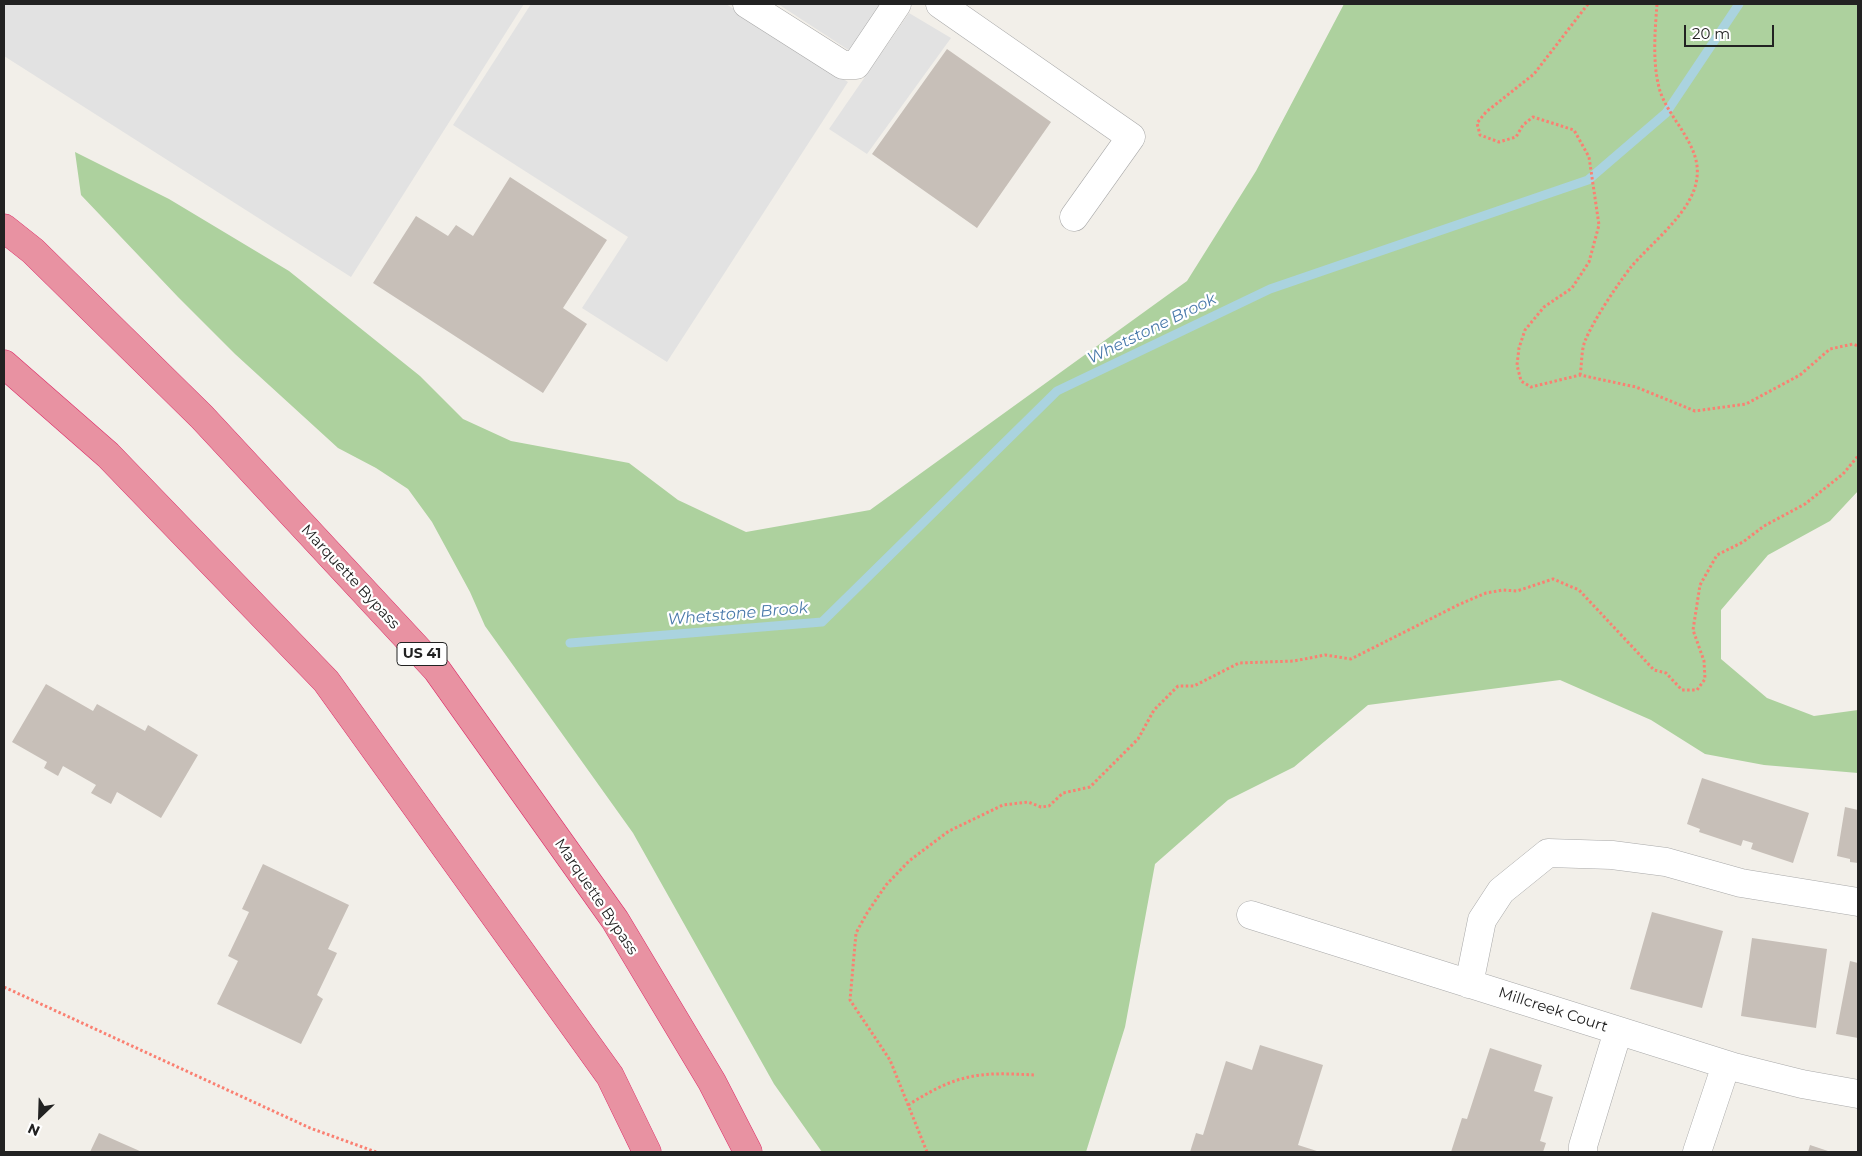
<!DOCTYPE html>
<style>
body{margin:0}
#map{position:relative;width:1862px;height:1156px;overflow:hidden;background:#f2efe9;font-family:Montserrat,sans-serif}
canvas{display:block}
.frame{position:absolute;inset:0;border:5px solid #222;pointer-events:none}
.north{position:absolute;left:15px;top:1091px;width:50px;height:50px;-webkit-text-stroke:4px #fff;paint-order:stroke;rotate:204deg;font-size:14px;font-weight:700;line-height:20px;text-align:center;color:#222}
.north::after{content:'';display:block;margin:auto;width:18px;height:22px;background:#222;clip-path:polygon(50% 0,100% 100%,50% 72%,0 100%)}
.scale{position:absolute;left:1684px;top:25px;width:90px;height:22px;box-sizing:border-box;border:2px solid #222;border-top:0;padding-left:6px;font-size:15px;line-height:18px;white-space:nowrap;color:#222;-webkit-text-stroke:4px #fff;paint-order:stroke}
</style>
<div id="map">
<canvas width="1862" height="1156"></canvas>
<div class="frame"></div>
<div class="north">N</div>
<div class="scale">20 m</div>
</div>
<script>
const ctx = document.querySelector('canvas').getContext('2d');
ctx.lineJoin = 'round';
function fill(path, color) { ctx.fillStyle = color; ctx.fill(path, 'evenodd'); }
function strokePath(path, color, width, dash) { ctx.strokeStyle = color; ctx.lineWidth = width; ctx.lineCap = dash ? 'butt' : 'round'; ctx.setLineDash(dash || []); ctx.stroke(path); }
function label(font, color, halo, rows, align = 'center') {
  ctx.font = font + ' Montserrat,sans-serif'; ctx.lineWidth = 4.5; ctx.setLineDash([]); ctx.textBaseline = 'middle'; ctx.strokeStyle = halo; ctx.fillStyle = color; for (const [text, x, y, turn = 0] of rows) {
    ctx.save(); ctx.translate(x, y); ctx.rotate((+turn || 0) * Math.PI / 180); ctx.textAlign = isNaN(turn) ? turn : align; if (halo) ctx.strokeText(text, 0, 0); ctx.fillText(text, 0, 0); ctx.restore();
  }
}
const forest = new Path2D(`
 M 1344,4 L 1858,4 L 1858,491 L 1830,521 L 1768,555 L 1721,610 L 1721,659 L 1767,698 L 1814,716 L 1858,710 L 1858,773 L 1764,765 L 1705,754 L 1651,720 L 1560,680 L 1368,705 L 1294,767 L 1228,800 L 1155,864 L 1125,1027 L 1086,1152 L 822,1152 L 774,1084 L 633,833 L 485,626 L 470,592 L 432,522 L 408,489 L 376,468 L 338,448 L 235,354 L 178,297 L 81,195 L 75,152 L 169,199 L 289,271 L 420,376 L 463,419 L 511,441 L 629,463 L 678,500 L 746,532 L 870,510 L 1187,281 L 1256,171 Z`);
const parking = new Path2D(`
 M 4,4 L 524,4 L 351,277 L 4,56 Z
 M 531,4 L 726,4 L 848,82 L 667,362 L 582,308 L 628,237 L 453,125 Z
 M 778,4 L 881,4 L 850,51 Z
 M 909,13 L 951,38 L 867,154 L 829,129 Z`);
const stream = new Path2D(`
 M 570,643 L 822,622 L 1057,391 L 1270,289 L 1588,180 L 1666,113 L 1739,4`);
const building = new Path2D(`
 M 947,49 L 1051,122 L 977,228 L 872,154 Z
 M 510,177 L 607,240 L 563,308 L 587,324 L 543,393 L 373,283 L 416,216 L 448,236 L 456,225 L 473,236 Z
 M 46,684 L 93,711 L 97,704 L 145,731 L 148,725 L 198,755 L 161,818 L 117,792 L 111,804 L 91,793 L 96,785 L 63,766 L 58,776 L 44,768 L 47,762 L 12,742 Z
 M 1702,778 L 1809,813 L 1793,863 L 1751,849 L 1753,843 L 1743,840 L 1741,846 L 1699,832 L 1700,829 L 1687,824 Z
 M 1845,807 L 1858,810 L 1858,863 L 1850,862 L 1850,859 L 1837,856 Z
 M 263,864 L 349,905 L 328,949 L 337,953 L 317,995 L 323,999 L 301,1044 L 217,1004 L 238,961 L 228,956 L 249,912 L 242,909 Z
 M 1652,912 L 1723,931 L 1702,1008 L 1630,989 Z
 M 1752,938 L 1827,949 L 1816,1028 L 1741,1016 Z
 M 1850,961 L 1858,963 L 1858,1038 L 1836,1034 Z
 M 1260,1045 L 1323,1065 L 1298,1145 L 1320,1152 L 1190,1152 L 1196,1133 L 1203,1135 L 1226,1061 L 1252,1070 Z
 M 1490,1048 L 1542,1065 L 1534,1091 L 1553,1097 L 1540,1141 L 1546,1143 L 1543,1152 L 1451,1152 L 1462,1118 L 1467,1119 Z
 M 99,1133 L 142,1152 L 90,1152 Z
 M 1810,1145 L 1831,1152 L 1808,1152 Z`);
const path = new Path2D(`
 M 1588,4 L 1534,74 L 1486,112 L 1477,123 L 1480,135 L 1499,142 L 1516,137 L 1523,125 L 1533,117 L 1574,130 L 1589,157 L 1599,225 L 1589,262 L 1572,288 L 1544,307 L 1525,330 L 1519,348 L 1517,365 L 1521,381 L 1531,387 L 1580,375 L 1636,387 L 1695,411 L 1746,404 L 1800,375 L 1830,349 L 1853,344 L 1858,346
 M 1580,375 C 1582,365 1581,351 1585,341 C 1593,321 1617,285 1631,267 C 1652,242 1694,211 1697,177 C 1701,145 1669,119 1660,91 C 1652,64 1655,31 1657,4
 M 4,987 L 310,1128 L 376,1152
 M 908,1105 C 926,1094 944,1083 965,1078 C 987,1072 1012,1074 1035,1075
 M 927,1152 L 890,1060 L 850,1000 L 856,933 L 867,913 L 886,885 L 909,861 L 949,831 L 1003,805 L 1028,802 L 1041,807 L 1049,806 L 1063,793 L 1090,787 L 1138,739 L 1154,710 L 1178,686 L 1194,686 L 1239,663 L 1294,661 L 1325,655 L 1351,659 L 1460,604 L 1486,593 L 1503,590 L 1517,591 L 1553,579 L 1579,590 L 1654,670 L 1666,673 L 1682,690 L 1697,690 L 1705,679 L 1704,661 L 1693,630 L 1700,585 L 1717,555 L 1743,542 L 1764,526 L 1805,504 L 1843,474 L 1858,456`);
const minor = new Path2D(`
 M 747,4 L 843,65 L 856,65 L 897,4
 M 940,4 L 1131,137 L 1074,217
 M 1251,915 L 1734,1067 L 1802,1084 L 1858,1094
 M 1469,984 L 1482,920 L 1501,891 L 1548,853 L 1612,855 L 1666,862 L 1741,883 L 1858,902
 M 1583,1152 L 1583,1146 L 1618,1031
 M 1697,1152 L 1726,1065`);
const highway = new Path2D(`
 M 4,228 L 33,251 L 202,417 L 437,670 L 615,920 L 712,1082 L 748,1152
 M 4,364 L 108,455 L 326,681 L 610,1076 L 647,1152`);
const shields = [
 [422,654,50]
];
const shieldNames = [
 ["US 41",422,654]
];
const streetNames = [
 ["Marquette Bypass",350,577,47],
 ["Marquette Bypass",596,897,56],
 ["Millcreek Court",1553,1010,18]
];
const waterNames = [
 ["Whetstone Brook",1152,329,-26],
 ["Whetstone Brook",738,614,-5]
];
fill(forest, '#add19e');
fill(parking, '#e2e2e2');
strokePath(stream, '#aad3df', 9);
fill(building, '#c7bfb8');
strokePath(minor, '#a9a9a9', 29);
strokePath(highway, '#dc2a67', 29);
strokePath(path, '#fa8072', 3, [2.5, 2.5]);
strokePath(minor, '#fff', 28);
strokePath(highway, '#e892a2', 28);
for (const [x, y, w] of shields) { const box = new Path2D(); box.roundRect(x - w / 2, y - 11.5, w, 23, 4); ctx.fillStyle = '#fff'; ctx.fill(box); strokePath(box, '#222', 1); }
label('bold 14px', '#222', null, shieldNames);
label('15px', '#222', '#fff', streetNames);
label('italic 16px', '#4a7aab', '#fff', waterNames);
</script>
